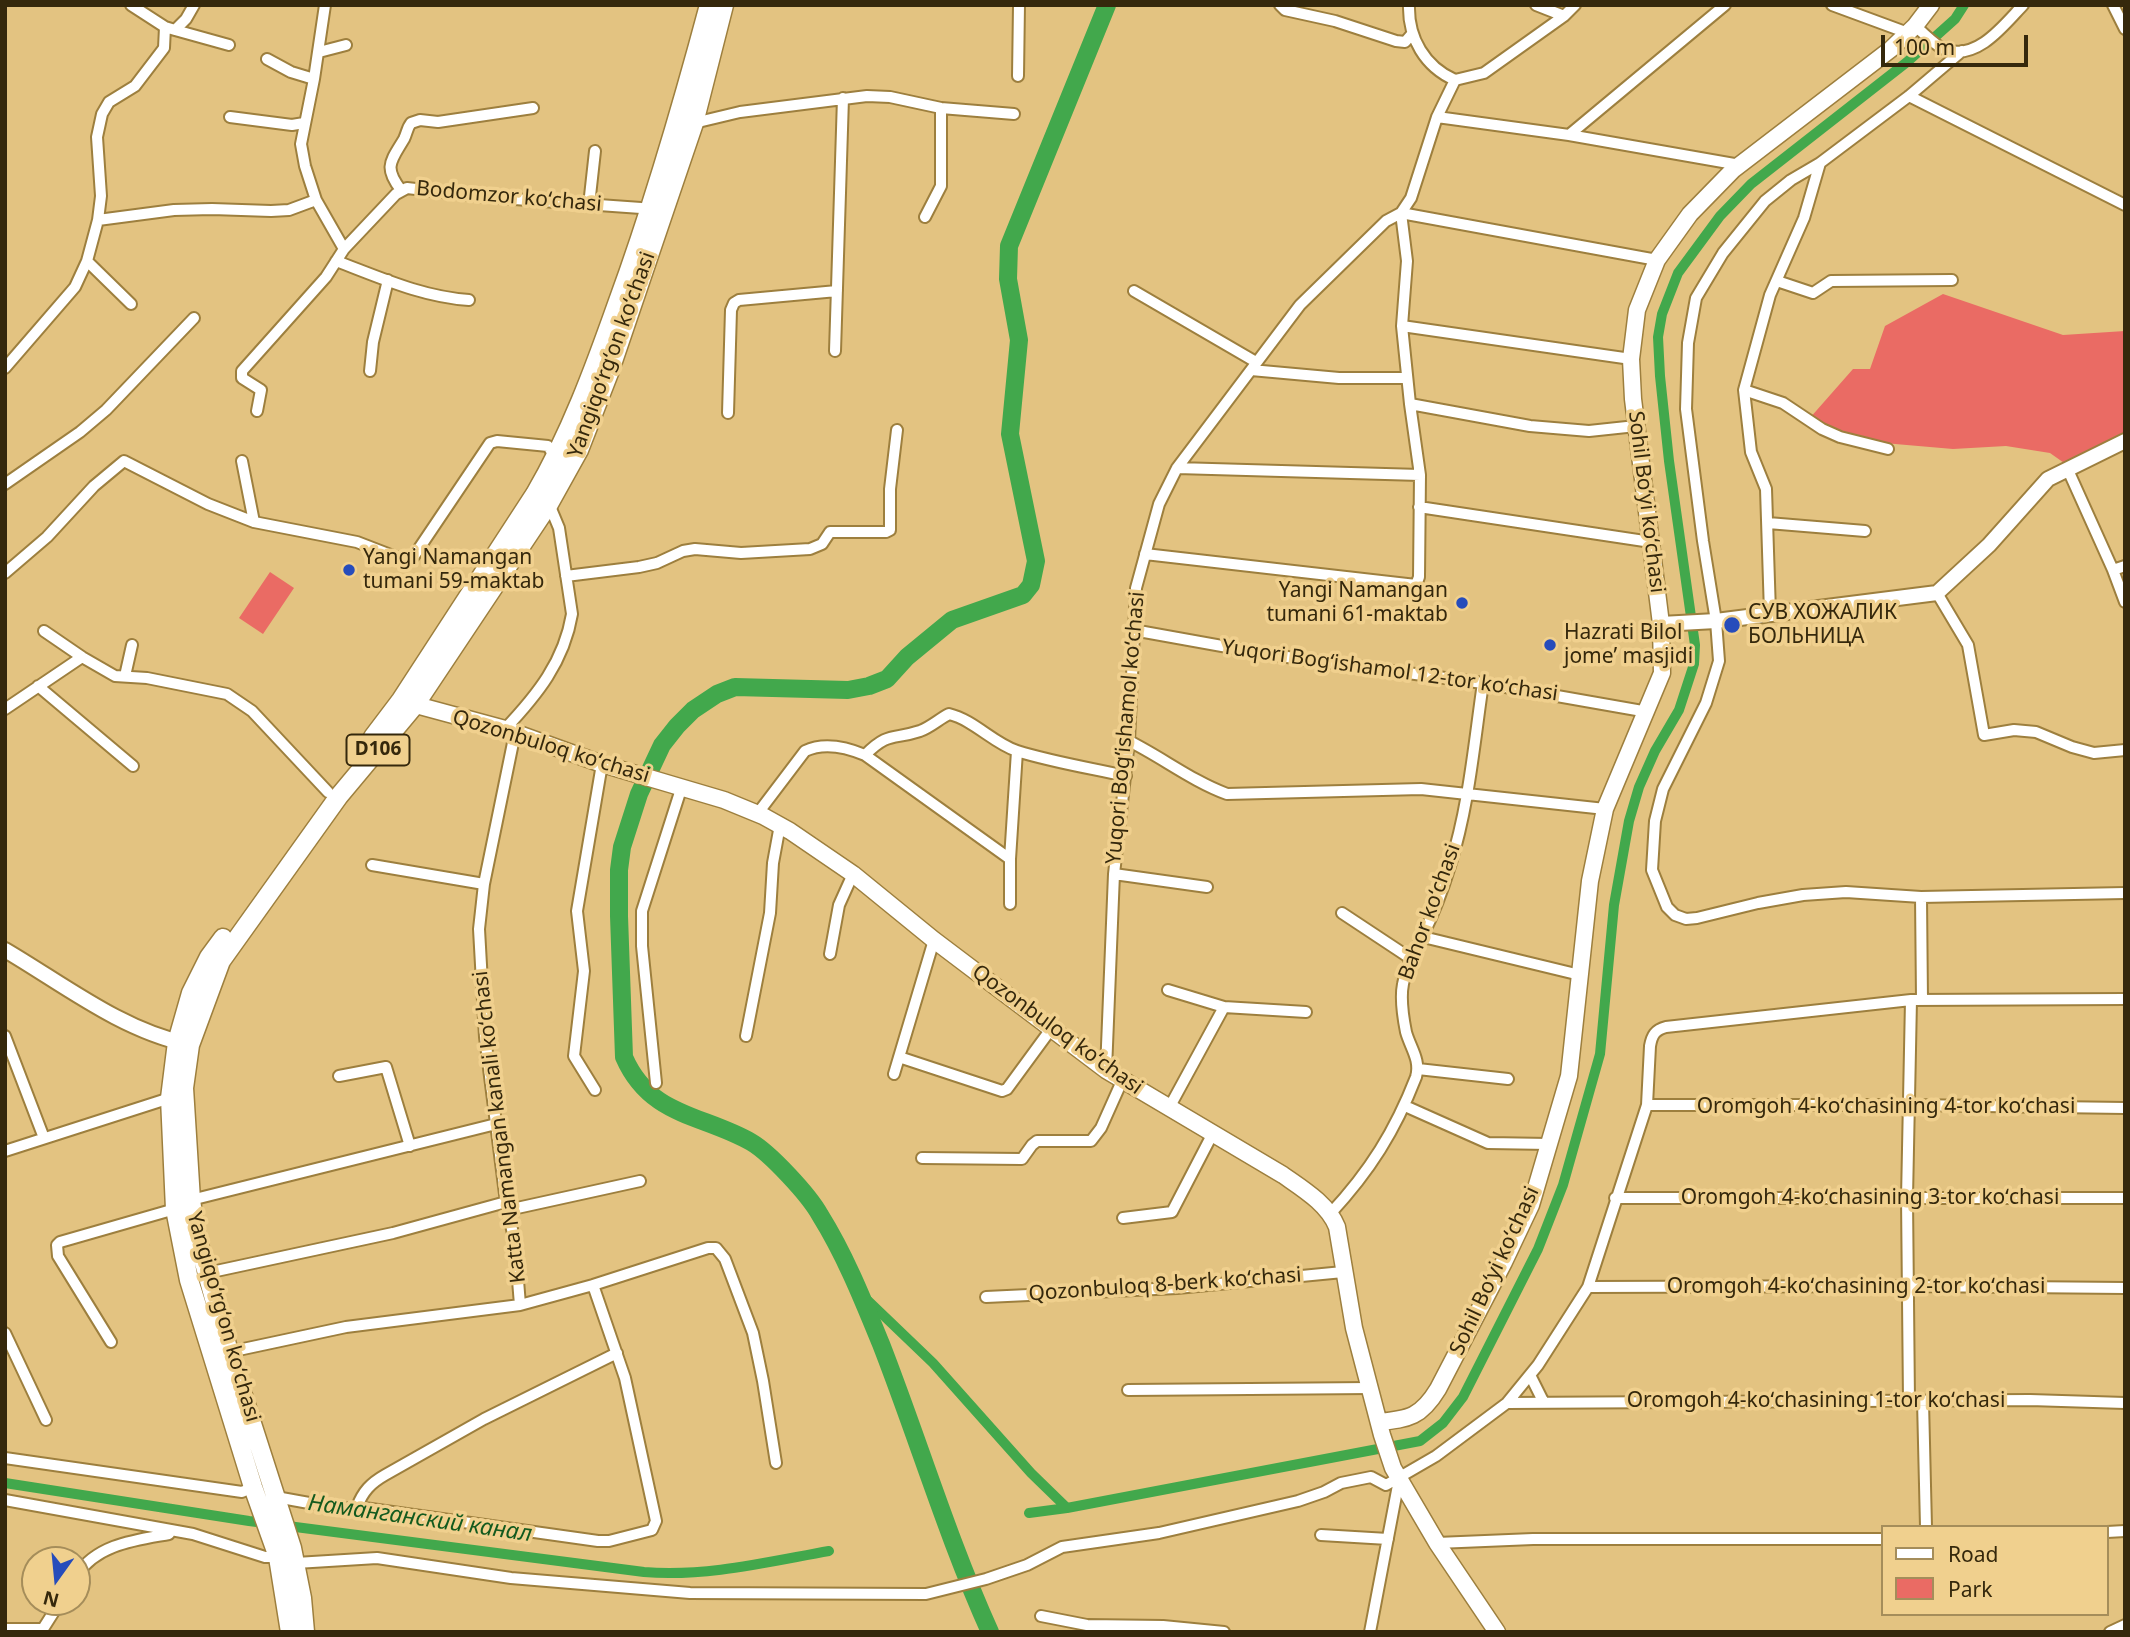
<!DOCTYPE html>
<meta charset="utf-8">
<style>
body{margin:0}
#map{position:relative;width:2130px;height:1637px;overflow:hidden;background:#e3c381;font-family:"Noto Sans",sans-serif}
canvas{display:block}
.frame{position:absolute;inset:0;border:7px solid #35280c;pointer-events:none}
.legend{position:absolute;left:1881px;top:1525px;width:228px;height:91px;box-sizing:border-box;background:#f0d08e;border:2px solid #a58d5a;margin:0;padding:9px 12px;list-style:none;font-size:21px;color:#35280c}
.legend li{display:flex;align-items:center;gap:14px;height:35px}
.legend b{width:35px;border:2px solid #a58d5a}
.north{position:absolute;left:21px;top:1546px;width:70px;height:70px;box-sizing:border-box;background:#f0d08e;border:2px solid #a58d5a;border-radius:50%;rotate:195deg;font-size:19px;font-weight:700;line-height:28px;text-align:center;color:#35280c}
.north::after{content:'';display:block;margin:auto;width:24px;height:32px;background:#264cbb;clip-path:polygon(50% 0,100% 100%,50% 72%,0 100%)}
.scale{position:absolute;left:1881px;top:35px;width:147px;height:32px;box-sizing:border-box;border:4px solid #35280c;border-top:0;padding-left:9px;font-size:21px;line-height:24px;white-space:nowrap;color:#35280c;-webkit-text-stroke:5px #f0d08e;paint-order:stroke}
</style>
<div id="map">
<canvas width="2130" height="1637"></canvas>
<div class="frame"></div>
<ul class="legend">
<li><b style="height:9px;background:#fff"></b>Road</li>
<li><b style="height:19px;background:#ea6b64"></b>Park</li>
</ul>
<div class="north">N</div>
<div class="scale">100 m</div>
</div>
<script>
const ctx = document.querySelector('canvas').getContext('2d');
ctx.lineJoin = 'round';
function fill(path, color) { ctx.fillStyle = color; ctx.fill(path, 'evenodd'); }
function strokePath(path, color, width, dash) { ctx.strokeStyle = color; ctx.lineWidth = width; ctx.lineCap = dash ? 'butt' : 'round'; ctx.setLineDash(dash || []); ctx.stroke(path); }
function label(font, color, halo, rows, align = 'center') {
  ctx.font = font + ' "Noto Sans",sans-serif'; ctx.lineWidth = 7; ctx.setLineDash([]); ctx.textBaseline = 'middle'; ctx.strokeStyle = halo; ctx.fillStyle = color; for (const [text, x, y, turn = 0] of rows) {
    ctx.save(); ctx.translate(x, y); ctx.rotate((+turn || 0) * Math.PI / 180); ctx.textAlign = isNaN(turn) ? turn : align; if (halo) ctx.strokeText(text, 0, 0); ctx.fillText(text, 0, 0); ctx.restore();
  }
}
const green = new Path2D(`
 M 1943,294 L 2063,335 L 2125,331 L 2125,438 L 2067,465 L 2050,453 L 2006,446 L 1953,449 L 1872,442 L 1809,419 L 1853,369 L 1870,369 L 1885,326 Z
 M 270,572 L 294,588 L 263,634 L 239,618 Z`);
const canal = new Path2D(`
 M 860,1293 L 933,1363 L 1031,1473 L 1067,1508
 M 5,1483 L 249,1521 L 644,1572 C 707,1577 767,1562 829,1551
 M 1029,1513 L 1067,1508 L 1420,1441 L 1443,1423 L 1463,1397 L 1538,1249 L 1563,1185 L 1600,1054 L 1614,905 L 1629,821 L 1639,787 L 1655,751 L 1679,710 L 1694,664 L 1695,645 L 1669,461 L 1660,376 L 1658,337 L 1662,314 L 1678,273 L 1720,216 L 1751,184 L 1907,62 L 1955,19 L 1964,5`);
const river = new Path2D(`
 M 990,1632 C 948,1539 918,1439 881,1344 C 863,1300 845,1255 820,1215 C 809,1195 770,1153 751,1142 C 702,1114 650,1117 624,1057 L 619,916 L 619,870 L 622,847 L 639,794 L 662,745 L 677,726 L 693,710 L 717,694 L 735,687 L 848,690 L 869,686 L 887,679 L 907,657 L 952,620 L 1023,595 L 1031,585 L 1036,561 L 1010,434 L 1019,340 L 1008,279 L 1009,246 L 1107,5`);
const minor = new Path2D(`
 M 131,5 L 165,27 L 175,30 L 186,19 L 194,5
 M 1280,5 L 1285,10 L 1335,21 L 1396,41 L 1405,42 L 1412,34
 M 1536,5 L 1564,16
 M 1832,5 L 1908,33
 M 2113,5 L 2125,29
 M 1915,26 C 1924,33 1936,47 1946,50 C 1978,60 2004,25 2023,5
 M 175,30 L 229,45
 M 1962,51 L 1909,96 L 1820,163 L 1791,180 L 1765,201 L 1723,253 L 1696,298 L 1688,343 L 1686,409 L 1703,541 L 1716,621 L 1719,661 L 1706,703 L 1663,789 L 1655,821 L 1652,870 L 1667,907 L 1675,915 L 1686,919 L 1697,918 L 1758,903 L 1803,895 L 1846,892 L 1921,897 L 2125,893
 M 319,52 L 346,45
 M 267,59 L 291,72 L 314,79
 M 1018,76 L 1019,5
 M 1455,80 L 1484,73 L 1564,16 L 1575,5
 M 1909,96 L 2125,205
 M 230,117 L 292,125 L 304,123
 M 1437,117 L 1569,135 L 1740,165
 M 694,123 L 740,112 L 867,96 L 890,97 L 941,108 L 1014,114
 M 1569,135 L 1725,5
 M 401,190 C 383,167 391,161 404,139 C 407,133 407,128 411,123 L 420,120 L 438,122 L 533,108
 M 316,200 L 305,166 L 301,144 L 314,79 L 325,5
 M 589,205 L 595,151
 M 925,217 L 941,186 L 941,108
 M 98,220 L 101,196 L 97,137 L 102,114 L 109,102 L 135,86 L 164,48 L 165,27
 M 87,261 L 131,304
 M 336,261 C 379,277 422,297 469,300
 M 1777,281 L 1813,293 L 1831,281 L 1952,280
 M 1134,291 L 1256,362
 M 1402,326 L 1631,359
 M 835,351 L 843,98
 M 5,368 L 75,287 L 87,261 L 98,220 L 174,210 L 212,209 L 271,211 L 289,210 L 316,200 L 344,249 L 396,194 L 407,188 L 486,197 L 641,208 L 649,213
 M 1251,370 L 1339,378 L 1406,378
 M 370,371 L 373,342 L 388,280
 M 1744,390 L 1783,403 L 1822,429 L 1840,437 L 1888,449
 M 1410,404 L 1402,326 L 1407,261 L 1401,213 L 1657,260
 M 257,411 L 261,390 L 242,378 L 242,371 L 326,277 L 344,249
 M 728,413 L 731,310 L 734,303 L 739,300 L 837,291
 M 242,461 L 254,522
 M 1177,468 L 1420,475
 M 2068,470 L 2113,570 L 2125,566
 M 5,484 L 80,432 L 106,410 L 194,318
 M 1419,507 L 1651,542
 M 1768,523 L 1865,531
 M 1145,554 L 1416,585 L 1419,577 L 1420,475 L 1410,404 L 1530,426 L 1589,431 L 1636,426
 M 2113,570 L 2125,602
 M 5,573 L 47,537 L 94,486 L 124,461 L 208,504 L 254,522 L 357,542 L 401,559 L 414,556 L 490,443 L 497,441 L 548,446 L 556,459
 M 566,576 L 639,567 L 657,563 L 683,551 L 695,549 L 741,553 L 810,549 L 822,544 L 830,532 L 886,532 L 890,530 L 890,489 L 897,430
 M 1937,593 L 1968,645 L 1984,735 L 2014,730 L 2036,732 L 2072,747 L 2094,753 L 2125,750
 M 1770,613 L 1766,489 L 1751,452 L 1744,390 L 1770,295 L 1804,218 L 1820,163
 M 1133,630 L 1272,655 L 1483,683 L 1648,712
 M 44,631 L 82,657
 M 125,676 L 132,645
 M 38,686 L 133,766
 M 5,709 L 82,657 L 115,676 L 147,678 L 227,694 L 252,711 L 328,792
 M 505,729 C 537,695 564,662 572,614 L 559,528 L 549,504
 M 515,733 L 484,884 L 479,929 L 485,1037 L 506,1202 L 515,1243 L 520,1305
 M 1129,741 C 1163,758 1192,781 1227,794 L 1421,789 L 1605,809
 M 865,755 C 889,731 893,740 920,731 C 931,727 939,719 949,714 C 974,720 993,743 1017,751 C 1052,762 1090,768 1126,776
 M 758,813 L 805,751 C 824,742 846,747 865,755 L 1010,859
 M 372,865 L 484,884
 M 1114,874 L 1207,887
 M 1921,897 L 1922,1000
 M 1010,904 L 1010,859 L 1017,751
 M 1342,913 L 1410,958
 M 1423,937 L 1580,975
 M 830,954 L 839,905 L 853,874
 M 1168,990 L 1224,1007 L 1306,1012
 M 5,1036 L 44,1138
 M 746,1036 L 770,913 L 773,863 L 780,825
 M 899,1057 L 1002,1091 L 1007,1089 L 1051,1029
 M 1418,1069 L 1508,1079
 M 1106,1070 L 1114,874 L 1129,741 L 1136,588 L 1159,504 L 1177,468 L 1300,305 L 1386,221 L 1401,213 L 1411,198 L 1437,117 L 1455,80 C 1425,67 1408,38 1409,5
 M 894,1074 L 934,940
 M 339,1076 L 386,1067 L 410,1146
 M 656,1083 L 642,946 L 642,911 L 682,786
 M 595,1090 L 574,1056 L 584,971 L 577,911 L 602,764
 M 1647,1105 L 1910,1105 L 2125,1108
 M 1405,1106 L 1488,1143 L 1549,1144
 M 1169,1108 L 1224,1007
 M 5,1151 L 170,1098
 M 922,1158 L 1022,1159 L 1032,1145 L 1037,1141 L 1091,1141 L 1101,1128 L 1122,1081
 M 1615,1198 L 2125,1198
 M 191,1200 L 496,1124
 M 508,1210 L 640,1181
 M 1330,1214 C 1370,1171 1395,1131 1416,1077 C 1421,1060 1410,1047 1406,1032 C 1403,1017 1400,999 1403,984 C 1406,966 1415,952 1423,935 C 1434,913 1443,889 1450,866 C 1469,806 1474,744 1483,683
 M 1123,1218 L 1172,1212 L 1213,1133
 M 207,1273 L 393,1233 L 506,1202
 M 1588,1287 L 1908,1286 L 2125,1288
 M 986,1297 L 1177,1288 L 1343,1272
 M 5,1333 L 46,1420
 M 111,1342 L 58,1256 L 57,1245 L 60,1242 L 175,1209
 M 229,1352 L 346,1327 L 520,1305 L 593,1285 L 708,1248 L 716,1248 L 725,1259 L 753,1333 L 763,1381 L 776,1463
 M 1530,1375 L 1544,1403
 M 1128,1390 L 1371,1388
 M 1909,1401 L 1907,1198 L 1911,1000
 M 1923,1401 L 1926,1527
 M 1507,1403 L 2030,1400 L 2125,1403
 M 5,1458 L 242,1492 L 253,1487
 M 276,1497 L 342,1509 L 357,1507 L 598,1541 L 609,1541 L 652,1530 L 656,1521 L 625,1378 L 593,1285
 M 5,1500 L 193,1534 L 265,1557 L 278,1557
 M 357,1507 C 363,1491 371,1483 385,1475 L 484,1419 L 617,1353
 M 2107,1532 L 2125,1531
 M 1321,1535 L 1388,1539
 M 1437,1543 L 1533,1539 L 1883,1539
 M 296,1563 L 377,1558 L 511,1578 L 690,1593 L 926,1594 L 986,1579 L 1027,1565 L 1062,1547 L 1159,1533 L 1298,1501 L 1324,1492 L 1341,1483 L 1371,1477 L 1386,1485 L 1436,1456 L 1507,1403 L 1538,1365 L 1588,1287 L 1647,1105 L 1650,1046 C 1652,1035 1655,1030 1666,1027 L 1911,1000 L 2125,999
 M 77,1575 C 97,1544 136,1540 169,1534
 M 1041,1616 L 1087,1625 L 1163,1626 L 1224,1632
 M 5,1629 L 41,1629
 M 41,1632 L 60,1602
 M 1370,1632 L 1399,1480
 M 2110,1632 L 2125,1625`);
const tertiary = new Path2D(`
 M 1661,624 L 1716,621 L 1937,593 L 1989,545 L 2048,479 L 2125,441
 M 5,950 C 63,984 121,1030 187,1044`);
const secondary = new Path2D(`
 M 405,702 L 505,729 L 602,764 L 724,800 L 763,816 L 790,831 L 853,874 L 934,940 L 1106,1070 L 1283,1175 C 1303,1189 1328,1204 1337,1227 L 1354,1328 L 1382,1435 L 1393,1468 L 1437,1543 L 1497,1632
 M 1379,1422 C 1409,1419 1421,1417 1438,1389 L 1504,1262 L 1531,1205 L 1569,1076 L 1590,881 L 1605,809 L 1662,673 L 1661,624 L 1633,399 L 1631,359 L 1637,310 L 1657,260 L 1690,214 L 1733,170 L 1891,49 L 1915,26 L 1931,5`);
const primary = new Path2D(`
 M 373,737 L 401,700 L 535,494 C 570,434 594,369 617,304 C 653,206 682,106 709,5
 M 223,938 L 209,957 L 191,993 L 177,1042 L 170,1098 L 175,1209 L 189,1280 L 253,1487 L 278,1557 L 290,1632
 M 305,1632 L 302,1598 L 292,1548 L 229,1352 L 196,1234 L 191,1200 L 184,1088 L 190,1045 L 221,961 L 339,796 L 415,705 L 549,504 L 579,450 L 609,373 L 694,123 L 724,5`);
const markers = [
 [349,570,7,"#264cbb"],
 [1462,603,7,"#264cbb"],
 [1732,625,9,"#264cbb"],
 [1550,645,7,"#264cbb"]
];
const shields = [
 [378,750,63]
];
const shieldNames = [
 ["D106",378,750]
];
const streetNames = [
 ["Bodomzor koʻchasi",509,197,5],
 ["Yangiqoʻrgʻon koʻchasi",612,355,-70],
 ["Sohil Boʻyi koʻchasi",1646,502,83],
 ["Yuqori Bogʻishamol 12-tor koʻchasi",1390,671,8],
 ["Yuqori Bogʻishamol koʻchasi",1126,728,-85],
 ["Qozonbuloq koʻchasi",551,747,17],
 ["Bahor koʻchasi",1430,912,-70],
 ["Qozonbuloq koʻchasi",1057,1030,36],
 ["Oromgoh 4-koʻchasining 4-tor koʻchasi",1886,1107],
 ["Katta Namangan kanali koʻchasi",500,1127,-97],
 ["Oromgoh 4-koʻchasining 3-tor koʻchasi",1870,1198],
 ["Sohil Boʻyi koʻchasi",1495,1271,-65],
 ["Qozonbuloq 8-berk koʻchasi",1165,1285,-4],
 ["Oromgoh 4-koʻchasining 2-tor koʻchasi",1856,1287],
 ["Yangiqoʻrgʻon koʻchasi",223,1317,74],
 ["Oromgoh 4-koʻchasining 1-tor koʻchasi",1816,1401]
];
const poiNames = [
 ["Yangi Namangan",363,558],
 ["tumani 59-maktab",363,582],
 ["Yangi Namangan",1448,591,"right"],
 ["tumani 61-maktab",1448,615,"right"],
 ["СУВ ХОЖАЛИК",1748,613],
 ["БОЛЬНИЦА",1748,637],
 ["Hazrati Bilol",1564,633],
 ["jome’ masjidi",1564,657]
];
const waterNames = [
 ["Наманганский канал",420,1519,8]
];
fill(green, '#ea6b64');
strokePath(canal, '#42a84c', 10);
strokePath(river, '#42a84c', 18);
strokePath(minor, '#9d7f3e', 14);
strokePath(tertiary, '#9d7f3e', 18);
strokePath(secondary, '#9d7f3e', 19);
strokePath(primary, '#9d7f3e', 21);
strokePath(minor, '#fff', 10);
strokePath(tertiary, '#fff', 14);
strokePath(secondary, '#fff', 16);
strokePath(primary, '#fff', 18);
for (const [x, y, r, color] of markers) { const dot = new Path2D(); dot.arc(x, y, r, 0, 2 * Math.PI); ctx.fillStyle = color; ctx.fill(dot); strokePath(dot, '#f0d08e', 2.5); }
for (const [x, y, w] of shields) { const box = new Path2D(); box.roundRect(x - w / 2, y - 15.5, w, 31, 5); ctx.fillStyle = '#f0d08e'; ctx.fill(box); strokePath(box, '#35280c', 2); }
label('bold 19px', '#35280c', null, shieldNames);
label('21px', '#35280c', '#f0d08e', streetNames);
label('21px', '#35280c', '#f0d08e', poiNames, 'left');
label('italic 23px', '#135a1e', '#f0d08e', waterNames);
</script>
